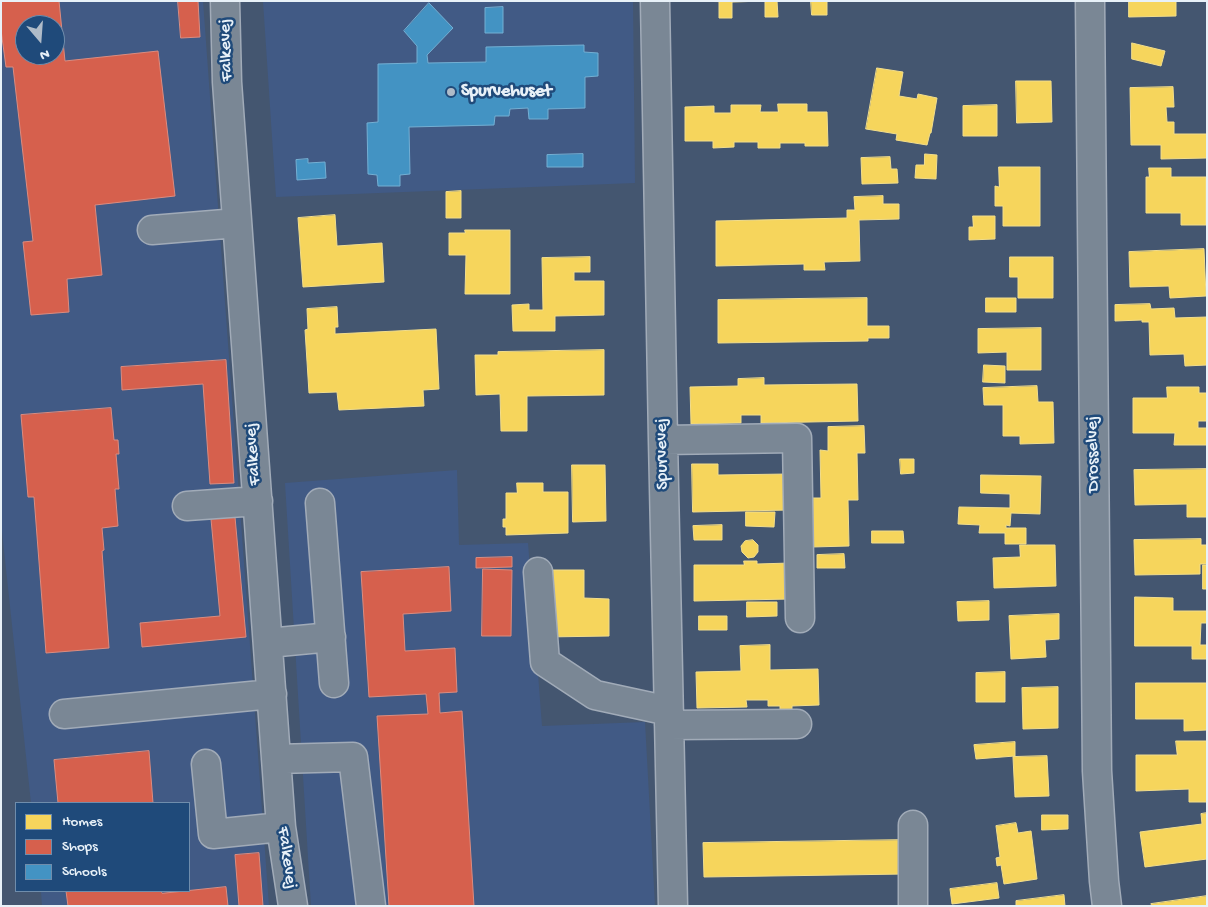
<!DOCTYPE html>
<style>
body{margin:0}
#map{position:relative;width:1208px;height:907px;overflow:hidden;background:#445670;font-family:"Gochi Hand",sans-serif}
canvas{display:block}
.frame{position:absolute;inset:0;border:2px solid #e8f1f8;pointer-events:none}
.legend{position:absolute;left:15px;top:802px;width:175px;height:90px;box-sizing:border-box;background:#1f4a7a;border:1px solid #6f8dac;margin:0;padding:6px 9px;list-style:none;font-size:15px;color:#e8f1f8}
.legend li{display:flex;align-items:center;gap:10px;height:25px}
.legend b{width:25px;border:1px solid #6f8dac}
.north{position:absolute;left:15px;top:15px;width:50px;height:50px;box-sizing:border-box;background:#1f4a7a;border:1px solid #6f8dac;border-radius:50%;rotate:162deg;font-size:14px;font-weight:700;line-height:20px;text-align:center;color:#e8f1f8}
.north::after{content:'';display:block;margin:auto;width:18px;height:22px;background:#afbbc8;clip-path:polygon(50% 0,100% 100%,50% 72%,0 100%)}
</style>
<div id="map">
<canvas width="1208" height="907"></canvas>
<div class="frame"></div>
<ul class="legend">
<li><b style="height:14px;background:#f6d55c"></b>Homes</li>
<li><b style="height:14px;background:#d6604d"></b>Shops</li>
<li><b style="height:14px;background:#4393c3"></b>Schools</li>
</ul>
<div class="north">N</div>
</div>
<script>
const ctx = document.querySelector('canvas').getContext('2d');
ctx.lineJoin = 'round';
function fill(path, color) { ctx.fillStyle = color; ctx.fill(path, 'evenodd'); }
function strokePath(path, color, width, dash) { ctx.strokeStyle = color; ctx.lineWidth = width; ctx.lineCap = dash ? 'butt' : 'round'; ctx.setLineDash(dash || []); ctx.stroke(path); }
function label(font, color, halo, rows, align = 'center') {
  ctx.font = font + ' "Gochi Hand",sans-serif'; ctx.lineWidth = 5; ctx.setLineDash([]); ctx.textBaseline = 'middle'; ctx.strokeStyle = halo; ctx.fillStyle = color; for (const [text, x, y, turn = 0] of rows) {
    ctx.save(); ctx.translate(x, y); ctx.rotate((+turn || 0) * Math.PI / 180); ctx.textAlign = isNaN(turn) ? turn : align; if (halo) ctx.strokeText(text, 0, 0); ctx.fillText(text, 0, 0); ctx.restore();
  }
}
const built = new Path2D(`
 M 1,1 L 203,1 L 269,906 L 42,906 L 41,891 L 189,891 L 189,803 L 31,803 L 1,522 ZM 25,25 L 55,25 L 55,55 L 25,55 Z
 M 263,1 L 633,1 L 635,183 L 276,197 Z
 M 457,470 L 459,545 L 528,543 L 542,726 L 645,722 L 655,906 L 311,906 L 285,483 Z`);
const homes = new Path2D(`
 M 683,1 L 777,1 L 778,17 L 765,17 L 765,1 L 732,2 L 732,18 L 719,18 L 719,2 Z
 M 811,1 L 827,1 L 827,15 L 812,15 Z
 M 1129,1 L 1176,1 L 1176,16 L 1129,17 Z
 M 1132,43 L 1165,51 L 1161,66 L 1132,59 Z
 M 877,68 L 903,72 L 899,96 L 917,99 L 918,94 L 937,98 L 931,133 L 930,133 L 927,145 L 896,140 L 897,134 L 866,129 Z
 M 1016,81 L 1051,81 L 1052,122 L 1017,123 Z
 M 1173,87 L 1174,107 L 1166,107 L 1167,122 L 1174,122 L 1174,134 L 1207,134 L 1207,158 L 1161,159 L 1161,145 L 1131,145 L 1130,88 Z
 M 778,104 L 807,104 L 807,112 L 827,112 L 828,146 L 805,146 L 805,143 L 780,143 L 780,148 L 758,148 L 758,142 L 734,142 L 734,147 L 713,148 L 713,141 L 685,141 L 685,107 L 714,106 L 714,113 L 731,113 L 731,105 L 761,105 L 760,112 L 778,112 Z
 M 997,105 L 997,136 L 963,136 L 963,106 Z
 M 925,154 L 937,155 L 936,179 L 915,178 L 916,165 L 924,165 Z
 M 890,157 L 891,169 L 897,169 L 898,183 L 862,184 L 861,158 Z
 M 999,167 L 1040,167 L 1040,226 L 1003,226 L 1003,206 L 995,206 L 995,186 L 999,187 Z
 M 1149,168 L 1171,168 L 1171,177 L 1206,177 L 1206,225 L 1181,225 L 1181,213 L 1146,213 L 1146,177 L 1149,177 Z
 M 461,191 L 461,218 L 446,218 L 446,192 Z
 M 883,196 L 883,204 L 899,204 L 899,219 L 859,220 L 860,261 L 824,262 L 825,270 L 804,270 L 804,264 L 716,266 L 716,221 L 847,218 L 847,210 L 855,210 L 854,197 Z
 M 335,215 L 337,246 L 382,243 L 384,282 L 303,287 L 298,218 Z
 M 973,216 L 995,216 L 995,239 L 969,240 L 969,227 L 973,227 Z
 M 465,230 L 510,230 L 510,294 L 465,294 L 466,255 L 449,255 L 449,233 L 465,233 Z
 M 1204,249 L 1206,296 L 1170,298 L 1169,286 L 1130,287 L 1129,252 Z
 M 590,257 L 590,272 L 574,272 L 574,281 L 604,281 L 604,315 L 555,316 L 555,331 L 513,331 L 512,305 L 529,304 L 529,310 L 543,310 L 542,258 Z
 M 1010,257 L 1053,257 L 1053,298 L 1018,298 L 1018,277 L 1010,277 Z
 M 867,298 L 867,326 L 889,326 L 889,338 L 868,338 L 868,341 L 718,343 L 718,300 Z
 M 986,298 L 1016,298 L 1016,312 L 986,312 Z
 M 1150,304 L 1151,309 L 1174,308 L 1175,318 L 1207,317 L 1207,365 L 1185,366 L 1184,354 L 1150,355 L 1149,322 L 1142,322 L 1142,320 L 1115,321 L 1115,305 Z
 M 337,307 L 338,327 L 335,327 L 335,334 L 436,329 L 439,389 L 423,390 L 424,406 L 339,410 L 337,392 L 309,393 L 305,330 L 308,329 L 307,309 Z
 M 1041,328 L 1041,370 L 1007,370 L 1007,352 L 978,353 L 978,329 Z
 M 604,350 L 604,395 L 527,396 L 527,431 L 501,431 L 500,394 L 476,395 L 475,355 L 498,355 L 498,352 Z
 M 984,365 L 1005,366 L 1005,383 L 983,382 Z
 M 764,378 L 764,385 L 857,384 L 858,421 L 761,423 L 761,415 L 741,415 L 741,423 L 691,424 L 690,387 L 738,386 L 738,379 Z
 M 1037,386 L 1038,402 L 1053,402 L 1054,443 L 1020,444 L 1020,436 L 1003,436 L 1003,405 L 984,405 L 983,388 Z
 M 1167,387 L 1199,387 L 1199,393 L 1207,393 L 1207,421 L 1198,421 L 1198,428 L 1207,428 L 1207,445 L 1174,445 L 1175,433 L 1133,433 L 1133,398 L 1167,398 Z
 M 864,426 L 865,453 L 857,453 L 858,500 L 848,500 L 849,546 L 812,547 L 811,498 L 821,498 L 820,450 L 828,451 L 828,427 Z
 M 900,459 L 914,459 L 914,473 L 901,474 Z
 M 692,464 L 718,464 L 718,475 L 788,474 L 789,510 L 693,512 Z
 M 572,465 L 605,465 L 606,521 L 573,522 Z
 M 1207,469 L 1207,517 L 1187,517 L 1187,504 L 1135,505 L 1134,470 Z
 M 981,475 L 1041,476 L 1040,514 L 1011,513 L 1010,526 L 1006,525 L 1006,528 L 1026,528 L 1026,544 L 1005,544 L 1005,533 L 979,533 L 980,525 L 958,524 L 959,507 L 1010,508 L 1010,494 L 981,493 Z
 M 517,483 L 543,483 L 543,492 L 568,492 L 568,533 L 506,535 L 506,527 L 503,527 L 503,519 L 506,519 L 506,493 L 517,493 Z
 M 746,512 L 775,512 L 774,527 L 746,526 Z
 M 722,525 L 722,540 L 694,540 L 693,526 Z
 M 872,531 L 903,531 L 904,543 L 872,543 Z
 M 1201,539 L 1201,545 L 1207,545 L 1207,564 L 1200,564 L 1200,574 L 1135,575 L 1134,540 Z
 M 753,540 L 758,545 L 758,552 L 754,557 L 748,558 L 742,552 L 741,546 L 745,541 Z
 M 1020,545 L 1055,545 L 1056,586 L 994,588 L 993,558 L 1020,557 Z
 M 844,554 L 845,568 L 817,568 L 817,555 Z
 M 744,561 L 757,561 L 757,564 L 790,563 L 790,599 L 694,601 L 694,565 L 744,565 Z
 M 1203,565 L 1207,565 L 1207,589 L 1203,589 Z
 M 546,570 L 584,570 L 584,598 L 609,599 L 609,636 L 546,637 Z
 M 1135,597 L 1173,598 L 1173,611 L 1207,611 L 1207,623 L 1201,623 L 1200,645 L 1207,645 L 1207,659 L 1192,659 L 1192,646 L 1135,646 Z
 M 989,601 L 989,620 L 958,621 L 957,602 Z
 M 747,602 L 777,602 L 777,616 L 747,617 Z
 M 1059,614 L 1059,639 L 1045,640 L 1046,657 L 1011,659 L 1009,616 Z
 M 699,616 L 727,616 L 727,630 L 699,630 Z
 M 770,645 L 770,670 L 818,669 L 819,705 L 792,706 L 792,711 L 780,711 L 780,706 L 768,706 L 768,700 L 746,700 L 747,707 L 697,708 L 696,672 L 741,671 L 740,646 Z
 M 1005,672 L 1005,702 L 976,702 L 976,673 Z
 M 1136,683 L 1207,683 L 1207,730 L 1184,731 L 1184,719 L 1136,719 Z
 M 1058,687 L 1058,728 L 1023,729 L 1022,688 Z
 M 1176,741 L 1207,741 L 1207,802 L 1189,802 L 1189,789 L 1136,791 L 1136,755 L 1177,755 Z
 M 1015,742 L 1015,756 L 976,759 L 974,745 Z
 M 1047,756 L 1049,796 L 1015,797 L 1013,757 Z
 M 1207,813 L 1207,859 L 1145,867 L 1140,832 L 1202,824 L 1201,814 Z
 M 1042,815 L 1068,815 L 1068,829 L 1042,830 Z
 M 1016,823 L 1018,833 L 1031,831 L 1037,879 L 1004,884 L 1001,865 L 997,866 L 996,858 L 1000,857 L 996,826 Z
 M 905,840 L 905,874 L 704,877 L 703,843 Z
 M 997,883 L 999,898 L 952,904 L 950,889 Z
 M 1064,895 L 1065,906 L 1016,906 L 1016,901 Z
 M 1207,896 L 1207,906 L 1152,906 L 1151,904 Z`);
const shops = new Path2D(`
 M 1,1 L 59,1 L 65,61 L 158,51 L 175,196 L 95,205 L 102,275 L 67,279 L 69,312 L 31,315 L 23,242 L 33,241 L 13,67 L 6,67 L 1,30 ZM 25,25 L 55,25 L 55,55 L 25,55 Z
 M 178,1 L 198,1 L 200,37 L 181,38 Z
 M 226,360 L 234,483 L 210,484 L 203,384 L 122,390 L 121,367 Z
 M 111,408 L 114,440 L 118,440 L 119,454 L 116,454 L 119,489 L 115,489 L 118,526 L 102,528 L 104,550 L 102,551 L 109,648 L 46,653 L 34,497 L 28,497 L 21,415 Z
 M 235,517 L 246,637 L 142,647 L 140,623 L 220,616 L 211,519 Z
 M 512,557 L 512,567 L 476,568 L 476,558 Z
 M 449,567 L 451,611 L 403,614 L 405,651 L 455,648 L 457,692 L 439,693 L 440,713 L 462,711 L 474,906 L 389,906 L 377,716 L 428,714 L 426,694 L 369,697 L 361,572 Z
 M 483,569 L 512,570 L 511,636 L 482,636 Z
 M 149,751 L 153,803 L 58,803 L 54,760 Z
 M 259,853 L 263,906 L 239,906 L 235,855 Z
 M 226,887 L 228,906 L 68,906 L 66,891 L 161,891 L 162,893 Z`);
const schools = new Path2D(`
 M 429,3 L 453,28 L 427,55 L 428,63 L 486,62 L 486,47 L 584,45 L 584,52 L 598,53 L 598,76 L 585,77 L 585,108 L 548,109 L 548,119 L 529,119 L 528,108 L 510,109 L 509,116 L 495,116 L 494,125 L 409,127 L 410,174 L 400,175 L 400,186 L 378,186 L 377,175 L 368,174 L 367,123 L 378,122 L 378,64 L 417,63 L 417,46 L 404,31 Z
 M 503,7 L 503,33 L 485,33 L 485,8 Z
 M 583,154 L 583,167 L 547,167 L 547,155 Z
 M 308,159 L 308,163 L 325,162 L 326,178 L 297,180 L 296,160 Z`);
const minor = new Path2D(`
 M 225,1 L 227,82 L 281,827 L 293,906
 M 655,1 L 663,440 L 673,906
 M 1090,1 L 1097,771 L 1104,881 L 1107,906
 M 152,230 L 237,223
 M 663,440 L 797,438 L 800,618
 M 320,503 L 334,683
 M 187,506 L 258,501
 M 538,572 L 545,662 L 595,695 L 669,711
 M 268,643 L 331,637
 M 64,714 L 272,694
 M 669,725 L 797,724
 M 276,759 L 353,757 L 371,906
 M 206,764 L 213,834 L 281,827
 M 913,825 L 913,906`);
const markers = [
 [451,92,5,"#afbbc8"]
];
const streetNames = [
 ["Falkevej",227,50,-92],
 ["Falkevej",254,454,-94],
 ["Spurvevej",663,454,-91],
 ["Drosselvej",1094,454,-91],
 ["Falkevej",286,858,82]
];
const poiNames = [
 ["Spurvehuset",461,92]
];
fill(built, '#415a85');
fill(homes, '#f6d55c');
strokePath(homes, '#f2dd8b', 1);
fill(shops, '#d6604d');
strokePath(shops, '#db8c80', 1);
fill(schools, '#4393c3');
strokePath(schools, '#74afd3', 1);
strokePath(minor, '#a1abb8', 31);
strokePath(minor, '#7a8795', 28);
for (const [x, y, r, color] of markers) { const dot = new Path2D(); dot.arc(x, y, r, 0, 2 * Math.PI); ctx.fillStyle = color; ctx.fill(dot); strokePath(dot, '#1f4a7a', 2); }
label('18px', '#e8f1f8', '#1f4a7a', streetNames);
label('bold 18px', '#e8f1f8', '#1f4a7a', poiNames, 'left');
</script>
